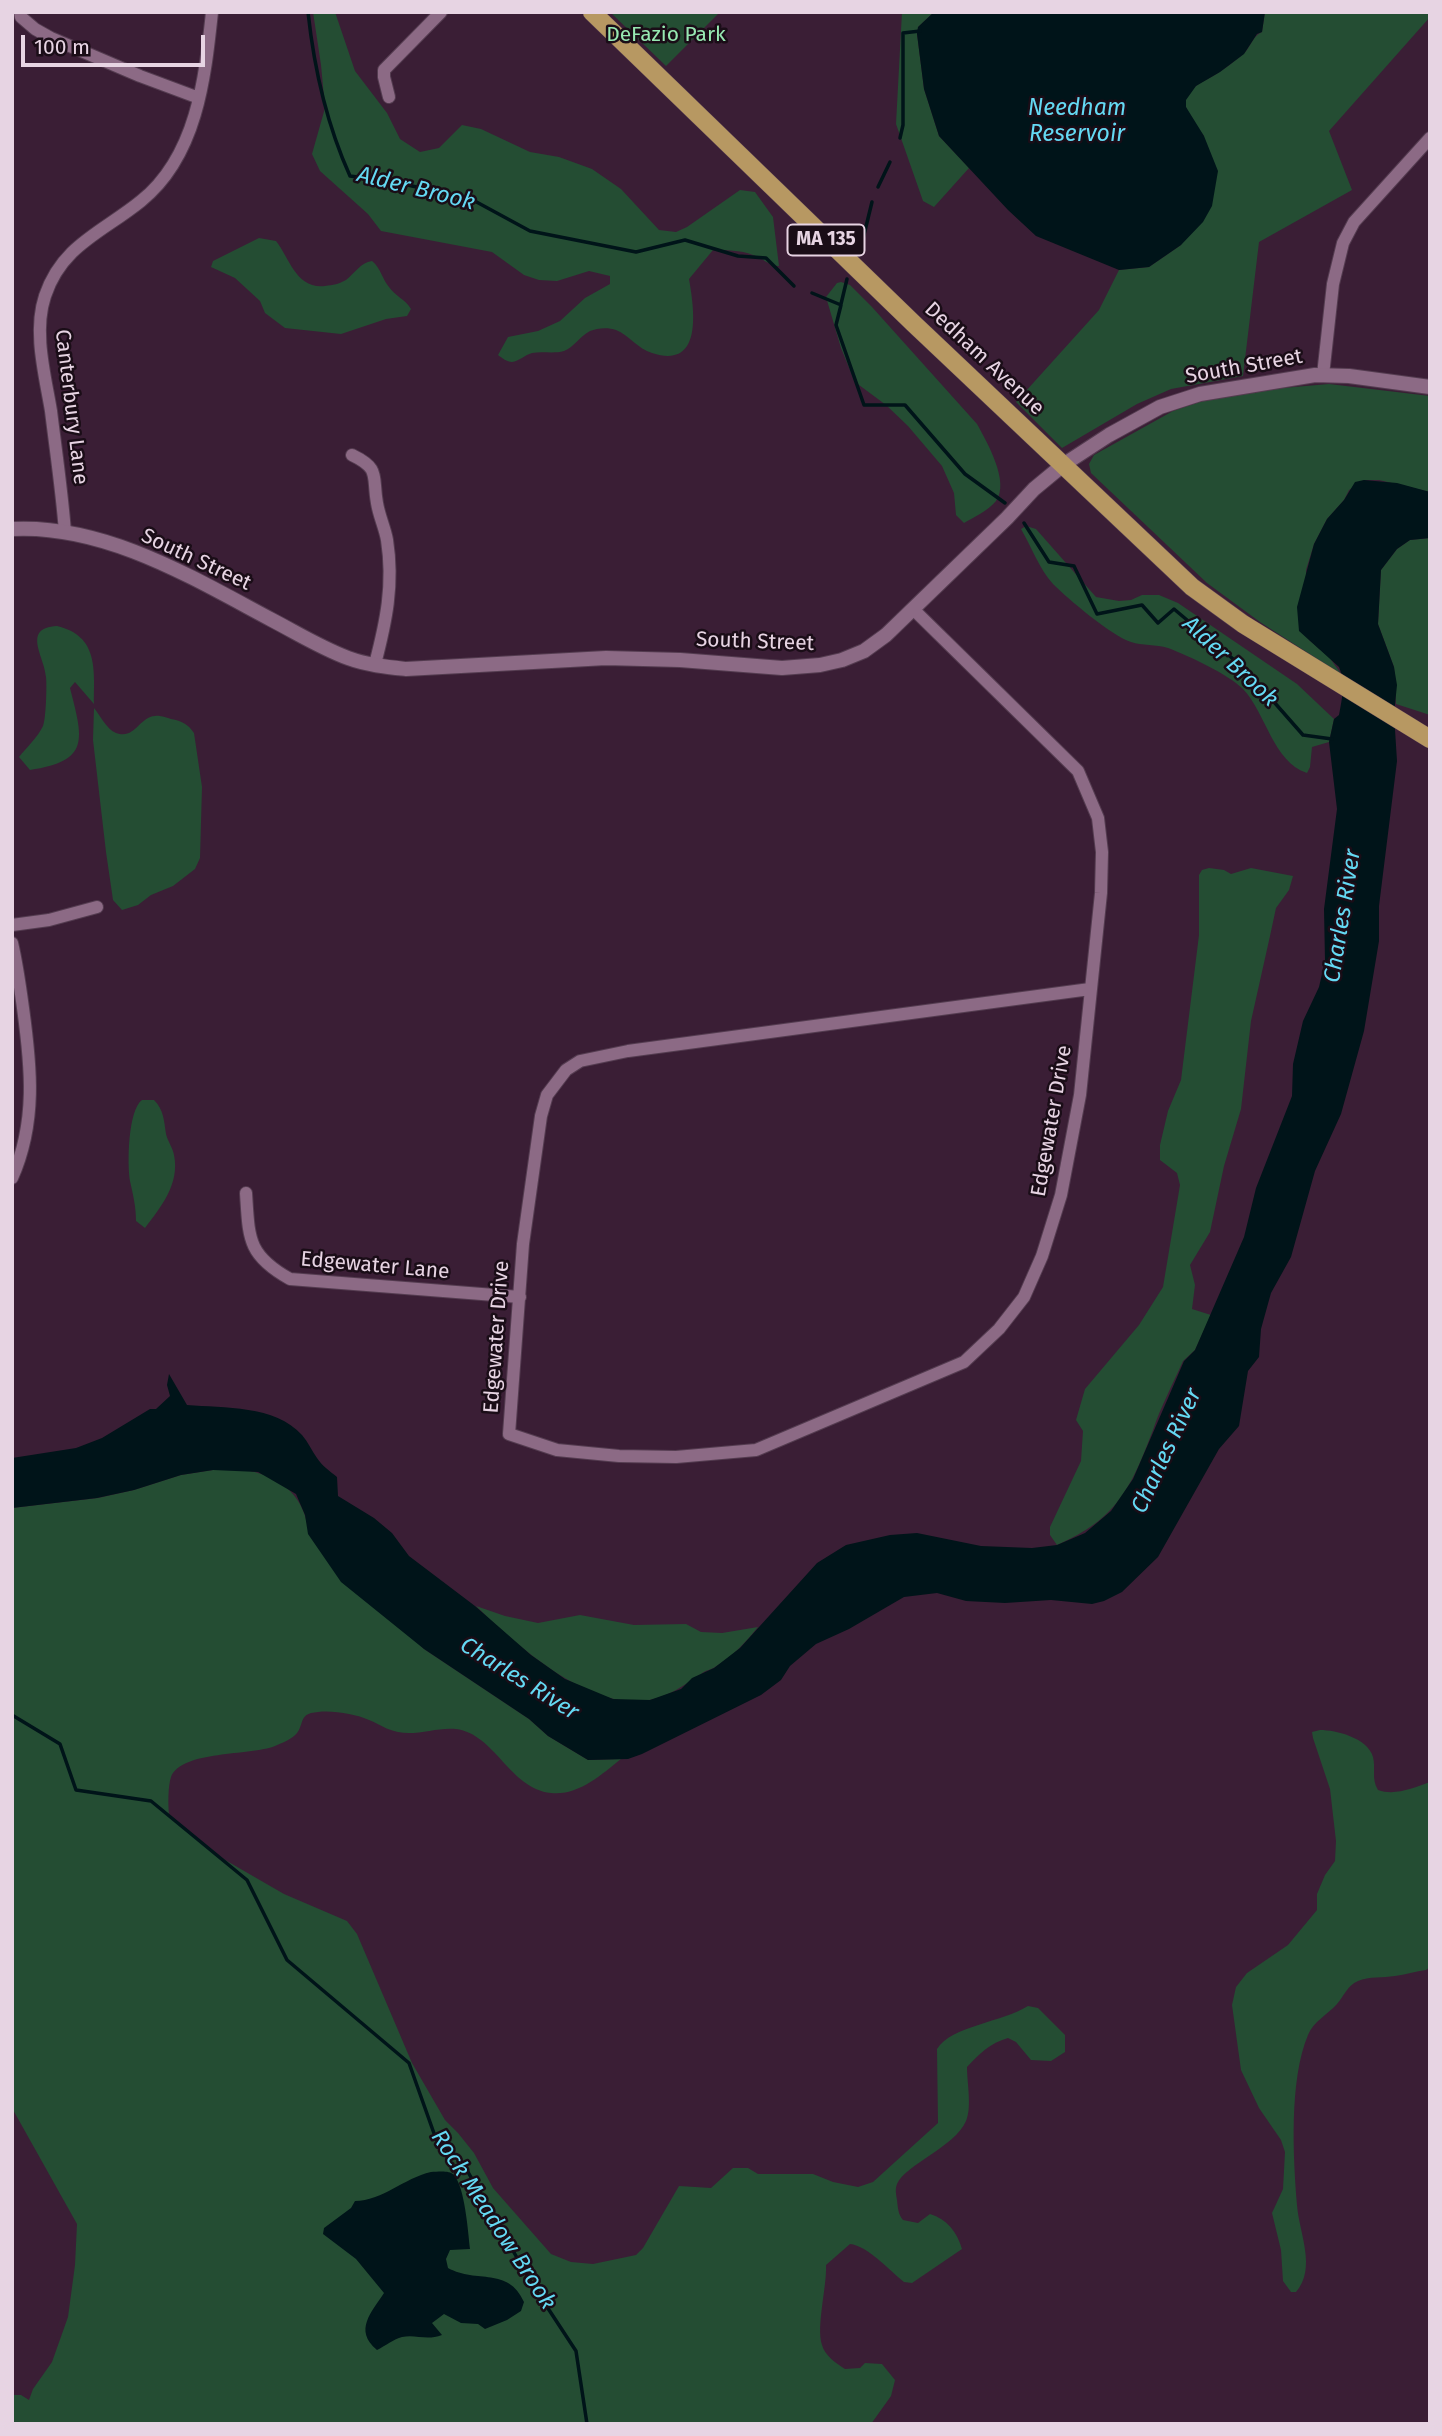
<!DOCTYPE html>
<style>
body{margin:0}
#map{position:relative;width:1442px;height:2436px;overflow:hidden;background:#3a1e35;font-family:"Fira Sans",sans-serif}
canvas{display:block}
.frame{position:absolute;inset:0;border:14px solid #e7d4e3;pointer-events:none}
.scale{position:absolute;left:21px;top:35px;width:184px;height:32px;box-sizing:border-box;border:4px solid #e7d4e3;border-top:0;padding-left:9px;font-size:21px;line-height:24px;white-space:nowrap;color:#e7d4e3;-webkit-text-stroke:5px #1a0d17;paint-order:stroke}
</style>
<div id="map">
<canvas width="1442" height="2436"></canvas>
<div class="frame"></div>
<div class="scale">100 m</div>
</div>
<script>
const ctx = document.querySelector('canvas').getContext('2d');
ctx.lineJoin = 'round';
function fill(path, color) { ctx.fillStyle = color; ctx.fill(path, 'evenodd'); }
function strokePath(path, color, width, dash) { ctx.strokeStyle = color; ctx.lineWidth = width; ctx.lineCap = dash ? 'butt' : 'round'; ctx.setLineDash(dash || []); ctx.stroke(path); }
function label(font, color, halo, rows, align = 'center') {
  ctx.font = font + ' "Fira Sans",sans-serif'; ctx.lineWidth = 5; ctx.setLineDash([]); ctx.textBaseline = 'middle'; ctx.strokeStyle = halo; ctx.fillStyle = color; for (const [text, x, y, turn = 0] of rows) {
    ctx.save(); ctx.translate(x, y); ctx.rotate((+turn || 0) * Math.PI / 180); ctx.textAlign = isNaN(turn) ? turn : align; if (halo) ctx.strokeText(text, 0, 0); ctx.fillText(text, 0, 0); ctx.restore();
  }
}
const green = new Path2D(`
 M 313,12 L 335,12 L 355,71 L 387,113 L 400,139 L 420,152 L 439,148 L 462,125 L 481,129 L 530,152 L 559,157 L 592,169 L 621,189 L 659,230 L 676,232 L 687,227 L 740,190 L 755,192 L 773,217 L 779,266 C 769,266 763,258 753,255 C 740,250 726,250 713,250 L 689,279 C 694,308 704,370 652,353 C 638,349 629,335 616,330 C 608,327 597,328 590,331 C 580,336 574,347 564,351 C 554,354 542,351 532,353 C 525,355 519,361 512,362 C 507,362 502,358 498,355 L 508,337 L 538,331 L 560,321 L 585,298 L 610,284 L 610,276 L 589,271 L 557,281 L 539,280 L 524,275 L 492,252 L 381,231 L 368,214 L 320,171 L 312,154 L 325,108 L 321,65 Z
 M 610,12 L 720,12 L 666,66 Z
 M 902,12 L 934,12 L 918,27 L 917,34 L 924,89 L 939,136 L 969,168 L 934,207 L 923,201 L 896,124 Z
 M 1265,12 L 1430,12 L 1430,17 L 1329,131 L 1352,190 L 1259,242 L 1243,376 L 1171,389 L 1137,404 L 1062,448 L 1016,402 L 1099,310 L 1119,270 L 1149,267 L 1181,245 L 1204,136 C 1197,127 1189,118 1186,107 C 1181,89 1206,81 1218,73 C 1226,68 1233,62 1241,56 C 1250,50 1252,36 1262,32 Z
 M 259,238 L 276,241 C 290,259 296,289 325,286 C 333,285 339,284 346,280 C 355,273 360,263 372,261 C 381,268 382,279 389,287 C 395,296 405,299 411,309 L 407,316 L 386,319 L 341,334 L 285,328 L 265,313 L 260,301 L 235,278 L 211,267 L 213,261 Z
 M 841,282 L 850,285 L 872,307 L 977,424 C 987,442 1010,482 996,501 C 988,511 974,517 964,523 L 956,515 L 954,493 L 942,466 L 908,426 L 886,405 L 855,382 L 841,348 L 826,297 L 837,283 Z
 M 1329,384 L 1430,396 L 1430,492 L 1379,480 L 1364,480 L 1349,490 L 1344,500 L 1327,519 L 1314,544 L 1306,570 L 1309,640 L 1329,657 L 1342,675 L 1260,622 L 1207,583 L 1091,473 L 1089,464 L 1094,455 L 1173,411 L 1225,393 Z
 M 1026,526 L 1036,529 L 1096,597 L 1119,601 L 1131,600 L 1142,595 L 1159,595 L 1178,603 L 1297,684 L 1334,719 L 1329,742 L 1312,747 L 1310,767 L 1307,773 C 1273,762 1266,713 1243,689 C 1228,674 1189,656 1168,648 C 1156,644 1142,646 1131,642 C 1112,636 1068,599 1053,584 C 1040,570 1031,546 1021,529 Z
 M 1430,538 L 1430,715 L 1396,704 L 1394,667 L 1378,624 L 1381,570 L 1397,549 L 1410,540 Z
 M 57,626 C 99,636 94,670 94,704 L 75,682 L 70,688 C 83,739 91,761 30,770 L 19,757 C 26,748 38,737 43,726 C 46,719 47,686 46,677 C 45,657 21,628 57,626 Z
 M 94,708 C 100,715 107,730 116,733 C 135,740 139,717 155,716 C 160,715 167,718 171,719 C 182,721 188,724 194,733 L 202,787 L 200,858 L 195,869 L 173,886 L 151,895 L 138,905 L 122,910 L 113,900 L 106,852 L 93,740 Z
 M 1209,868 L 1224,870 L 1231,874 L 1251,868 L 1293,876 L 1289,890 L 1276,908 L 1270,936 L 1251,1021 L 1241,1109 L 1224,1166 L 1210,1232 L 1190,1265 L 1195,1285 L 1192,1309 L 1211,1315 L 1195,1350 L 1183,1361 C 1173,1384 1161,1406 1153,1430 C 1131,1488 1117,1519 1057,1545 L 1050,1535 L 1050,1527 L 1081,1461 L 1083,1431 L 1076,1420 L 1085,1389 L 1139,1325 L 1163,1287 L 1180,1185 L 1177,1173 L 1160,1160 L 1160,1145 L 1168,1111 L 1181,1080 L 1199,935 L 1199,875 L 1202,870 Z
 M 142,1100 L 154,1100 C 164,1110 164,1121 166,1134 C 168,1142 173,1148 174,1155 C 180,1184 161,1207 145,1228 L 136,1221 C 136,1206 133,1195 130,1181 C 127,1164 128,1110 142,1100 Z
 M 240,1469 C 268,1473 294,1485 304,1513 C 310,1530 306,1531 318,1547 L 424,1649 L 529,1719 L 548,1736 L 588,1760 L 621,1759 C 601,1775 578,1796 551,1793 C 510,1789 495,1734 456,1729 C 437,1727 417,1736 398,1732 C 387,1730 379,1724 369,1720 C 354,1713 327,1709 311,1713 C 300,1716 303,1726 297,1733 C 292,1739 282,1743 275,1746 C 250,1756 182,1750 171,1777 C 168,1786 168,1804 169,1814 L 213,1853 L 284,1894 L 347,1921 L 357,1934 L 412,2063 L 445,2120 L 458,2133 L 474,2153 L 493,2188 L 551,2254 L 571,2262 L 593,2264 L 636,2255 L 643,2248 L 679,2186 L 711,2188 L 733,2168 L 748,2168 L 758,2174 L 813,2174 L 833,2182 L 858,2187 L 873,2182 L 938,2123 L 937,2049 C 951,2026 1003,2022 1028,2006 L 1038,2008 L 1065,2035 L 1065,2052 L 1051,2061 L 1031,2060 L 1016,2042 L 1008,2038 C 990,2043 979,2054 967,2067 C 967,2083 972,2107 966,2121 C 955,2147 906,2164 897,2184 C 895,2189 896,2194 897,2200 C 898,2208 898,2214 903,2220 L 918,2223 L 930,2214 C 947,2219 957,2232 962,2249 L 912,2283 L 904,2282 C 889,2270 868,2246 850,2244 L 826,2265 C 827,2287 816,2326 822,2345 C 825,2356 836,2363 845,2369 L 860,2368 L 865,2363 L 882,2364 L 895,2380 L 891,2396 L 871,2424 L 12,2424 L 12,2395 L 21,2395 L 29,2400 L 33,2389 L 52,2362 L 68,2317 L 75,2265 L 77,2224 L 12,2108 L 12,1508 L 98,1498 L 134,1490 L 181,1475 L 213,1470 Z
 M 476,1606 L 505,1616 L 538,1623 L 580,1615 L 634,1625 L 686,1624 L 701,1632 L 722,1633 L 758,1627 C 746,1642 732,1657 715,1667 C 711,1670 705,1670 701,1674 C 684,1685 670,1696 649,1700 C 590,1712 515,1644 476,1606 Z
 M 1320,1730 C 1336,1730 1368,1738 1373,1757 C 1376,1769 1371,1778 1378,1790 C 1395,1796 1413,1788 1430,1782 L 1430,1967 L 1426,1970 C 1416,1971 1405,1975 1395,1976 C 1383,1978 1369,1976 1358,1981 C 1347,1986 1344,1996 1337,2004 C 1328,2014 1313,2022 1308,2035 C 1289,2080 1293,2157 1297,2205 C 1299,2233 1317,2268 1296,2292 L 1291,2292 L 1283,2281 L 1281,2250 L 1272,2213 L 1283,2189 L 1285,2152 L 1281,2140 L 1259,2108 L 1241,2070 L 1232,2005 L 1236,1987 L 1247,1973 L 1288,1945 L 1317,1910 L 1317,1894 L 1325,1875 L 1335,1861 L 1336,1841 L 1330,1789 L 1313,1738 L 1312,1732 Z`);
const water = new Path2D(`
 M 934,12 L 1265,12 L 1262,32 L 1257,34 L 1244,54 L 1220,72 L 1196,86 L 1186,100 L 1186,107 L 1204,136 L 1218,171 L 1212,206 L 1203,222 L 1181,245 L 1149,267 L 1119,270 L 1036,236 L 1008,210 L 939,136 L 924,89 L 917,34 L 918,27 Z
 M 1364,480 L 1397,483 L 1430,492 L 1430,538 L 1410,540 L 1397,549 L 1381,570 L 1378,624 L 1394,667 L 1397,685 L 1394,714 L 1397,761 L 1379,906 L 1379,941 L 1364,1031 L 1341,1114 L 1315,1171 L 1291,1257 L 1271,1293 L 1261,1329 L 1259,1357 L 1248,1371 L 1239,1426 L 1219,1449 L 1158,1557 L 1122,1592 L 1104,1601 L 1092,1604 L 1051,1600 L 1005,1603 L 966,1601 L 937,1593 L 904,1597 L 849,1629 L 816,1644 L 790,1666 L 781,1680 L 761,1695 L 642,1754 L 628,1759 L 588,1760 L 548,1736 L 529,1719 L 424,1649 L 341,1582 L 308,1534 L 305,1515 L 296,1494 L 258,1472 L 213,1470 L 181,1475 L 134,1490 L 97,1498 L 12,1508 L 12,1458 L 76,1448 L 102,1438 L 150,1409 L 156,1409 L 170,1396 L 167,1385 L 169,1374 L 187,1405 C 224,1408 275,1405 302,1435 C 308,1442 312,1451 317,1458 C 322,1466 330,1471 337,1477 L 338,1496 L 374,1518 L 392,1533 L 409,1556 L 475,1606 L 531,1655 L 565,1679 L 613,1699 L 650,1700 L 681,1689 L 692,1678 L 714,1668 L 740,1648 L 817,1563 L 846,1545 L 890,1535 L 917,1533 L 981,1546 L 1032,1548 L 1057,1545 L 1085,1533 L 1111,1511 L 1133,1479 L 1184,1361 L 1195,1350 L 1244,1237 L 1256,1188 L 1292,1096 L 1293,1064 L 1303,1021 L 1319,987 L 1325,961 L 1324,909 L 1337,809 L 1329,742 L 1334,719 L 1339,715 C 1342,699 1346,682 1339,667 L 1299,631 L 1297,607 L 1314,544 L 1327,519 L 1344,500 L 1355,482 Z
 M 431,2172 C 438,2172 449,2170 454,2175 C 465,2188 468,2231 470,2249 L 450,2250 L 446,2259 L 448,2268 C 477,2284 508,2266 524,2302 L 521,2311 L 507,2320 L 485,2329 L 478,2324 L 461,2323 L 444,2314 L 432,2323 L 442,2335 C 426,2341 416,2334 402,2337 C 394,2339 385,2346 377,2350 C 353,2330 372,2312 384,2293 L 356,2259 L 323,2234 L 324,2228 L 351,2208 L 355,2201 C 382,2201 404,2178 431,2172 Z`);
const stream = new Path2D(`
 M 308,12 C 314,68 327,125 350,176 L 394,182 L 471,199 L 530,231 L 636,252 L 685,240 L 738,256 L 766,258 L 794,286
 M 900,138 L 903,125 L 903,33 L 920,31
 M 878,187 L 890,162
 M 860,251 L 872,202
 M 812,293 L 841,305 L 836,325 L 864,405 L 905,405 L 965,474 L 1005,503
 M 841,304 L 847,279
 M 1024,523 L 1049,562 L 1074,566 L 1097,614 L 1142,605 L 1158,623 L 1174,609 L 1245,669 L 1303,735 L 1332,739
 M 12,1715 L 60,1744 L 76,1790 L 151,1801 L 247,1880 L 287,1960 L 409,2063 L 436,2139 L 464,2165 L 532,2284 L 576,2351 L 587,2424`);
const minor = new Path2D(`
 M 20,12 L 21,17 L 35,29 L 51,38 L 140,76 L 199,98
 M 389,97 L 384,77 L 384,70 L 441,12
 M 1323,375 L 1333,284 L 1343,243 L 1354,222 L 1430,138
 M 352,455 C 381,469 372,476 377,503 C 379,516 385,528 387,540 C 394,585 386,622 375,664
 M 65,532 C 62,492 56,452 51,411 C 45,375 33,332 45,296 C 62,245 103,232 141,201 C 197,156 205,78 212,12
 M 914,610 L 1078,771 L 1098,818 L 1102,852 L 1101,893 L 1080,1095 L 1061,1195 L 1042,1256 L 1024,1297 L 999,1329 L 964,1362 L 756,1450 L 676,1457 L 619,1456 L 557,1450 L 509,1434 L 523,1244 L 541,1116 L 547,1095 L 566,1070 L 580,1061 L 628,1051 L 1090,989
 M 12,925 L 49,920 L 97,907
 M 12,943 C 17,964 20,986 23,1008 C 31,1066 37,1122 12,1178
 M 246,1193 C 249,1238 247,1255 290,1279 L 520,1297`);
const tertiary = new Path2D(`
 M 12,529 C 105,524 193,578 272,620 C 297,633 321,648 348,658 C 367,665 387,667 406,669 L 606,658 L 680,660 L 782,668 L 820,665 L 842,660 L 864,651 L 886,635 L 1007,518 L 1034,489 L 1063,465 L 1109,435 L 1160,407 L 1200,394 L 1315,375 L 1349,376 L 1430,387`);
const primary = new Path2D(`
 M 592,12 L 913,323 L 1192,587 L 1243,624 L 1430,739`);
const shields = [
 [826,240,77]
];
const shieldNames = [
 ["MA 135",826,240]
];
const parkNames = [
 ["DeFazio Park",666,35]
];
const streetNames = [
 ["Dedham Avenue",984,359,43],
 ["South Street",1244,367,-10],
 ["Canterbury Lane",71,407,83],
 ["South Street",196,560,25],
 ["South Street",755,642,2],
 ["Edgewater Drive",1052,1121,-80],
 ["Edgewater Lane",375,1266,5],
 ["Edgewater Drive",497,1337,-86]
];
const waterNames = [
 ["Needham",1077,109],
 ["Reservoir",1077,135],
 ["Alder Brook",416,189,14],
 ["Alder Brook",1230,662,43],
 ["Charles River",1343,916,-81],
 ["Charles River",1167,1451,-65],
 ["Charles River",519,1679,32],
 ["Rock Meadow Brook",493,2220,57]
];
fill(green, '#244d33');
fill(water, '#001419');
strokePath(stream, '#001419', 3.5);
strokePath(minor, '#543c50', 14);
strokePath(tertiary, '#543c50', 16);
strokePath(primary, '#543c50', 19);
strokePath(minor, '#8c6a85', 12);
strokePath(tertiary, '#8c6a85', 14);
strokePath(primary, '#b79862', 18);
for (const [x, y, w] of shields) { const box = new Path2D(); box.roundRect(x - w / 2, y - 15.5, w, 31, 5); ctx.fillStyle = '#1a0d17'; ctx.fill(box); strokePath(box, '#e7d4e3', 2); }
label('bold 19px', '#e7d4e3', null, shieldNames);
label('21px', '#97e8b2', '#1a0d17', parkNames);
label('21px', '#e7d4e3', '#1a0d17', streetNames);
label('italic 23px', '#64d9f3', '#1a0d17', waterNames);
</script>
